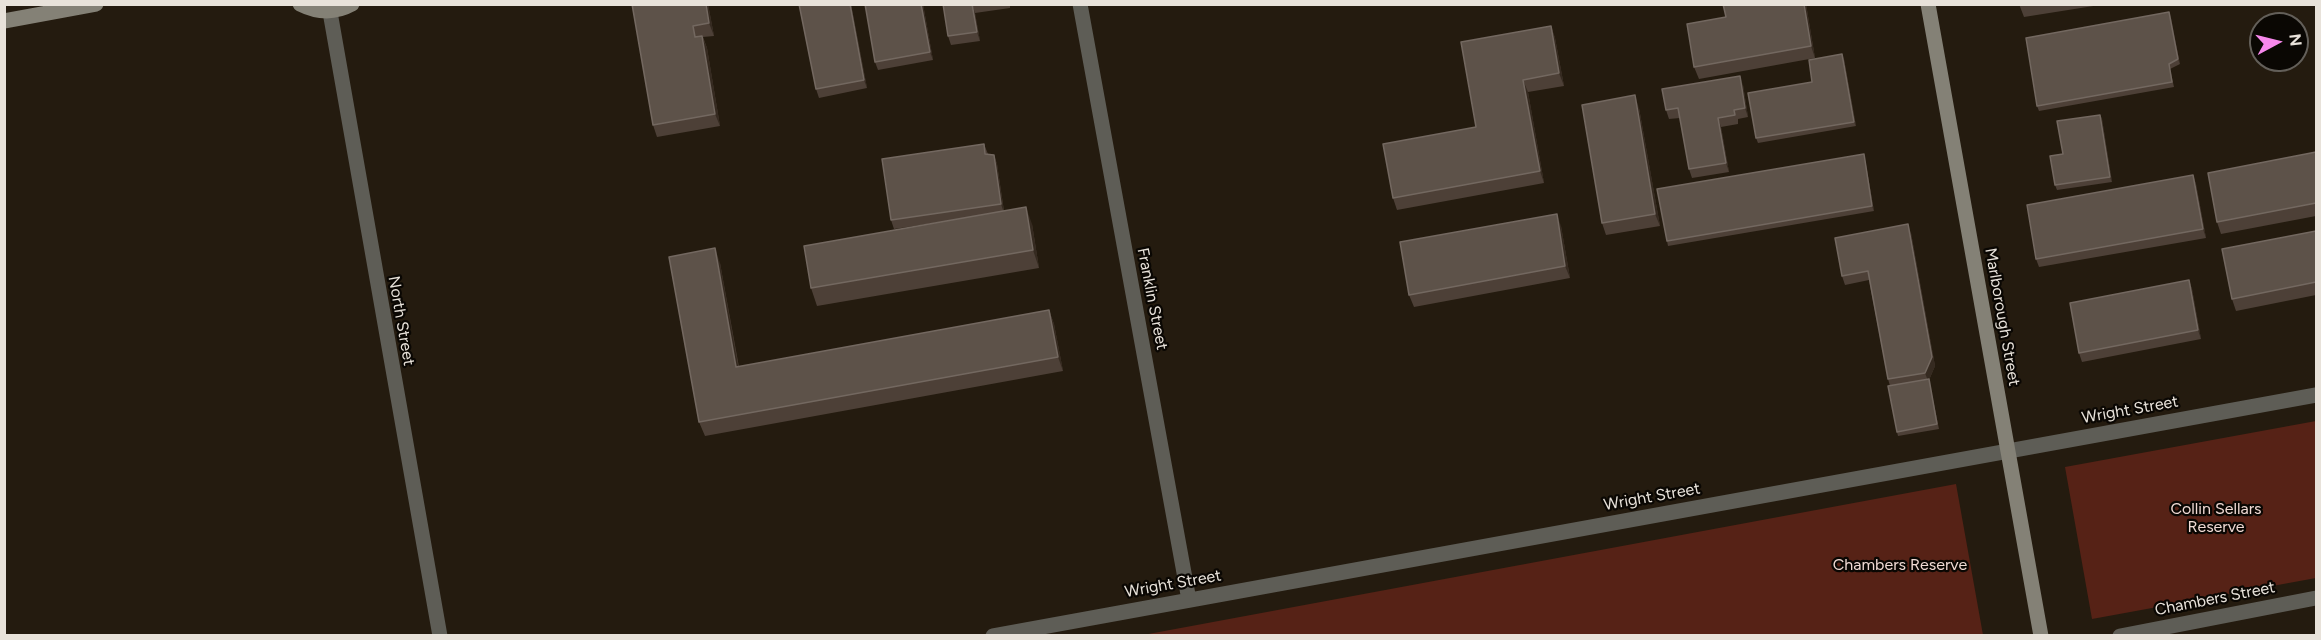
<!DOCTYPE html>
<style>
body{margin:0}
#map{position:relative;width:2321px;height:640px;overflow:hidden;background:#241b0f;font-family:Figtree,sans-serif}
canvas{display:block}
.frame{position:absolute;inset:0;border:6px solid #e8e2da;pointer-events:none}
.north{position:absolute;left:2249px;top:12px;width:60px;height:60px;box-sizing:border-box;background:#0a0703;border:2px solid #635f59;border-radius:50%;rotate:83deg;font-size:16px;font-weight:700;line-height:24px;text-align:center;color:#e8e2da}
.north::after{content:'';display:block;margin:auto;width:21px;height:27px;background:#f788ec;clip-path:polygon(50% 0,100% 100%,50% 72%,0 100%)}
</style>
<div id="map">
<canvas width="2321" height="640"></canvas>
<div class="frame"></div>
<div class="north">N</div>
</div>
<script>
const ctx = document.querySelector('canvas').getContext('2d');
ctx.lineJoin = 'round';
function fill(path, color) { ctx.fillStyle = color; ctx.fill(path, 'evenodd'); }
function strokePath(path, color, width, dash) { ctx.strokeStyle = color; ctx.lineWidth = width; ctx.lineCap = dash ? 'butt' : 'round'; ctx.setLineDash(dash || []); ctx.stroke(path); }
function label(font, color, halo, rows, align = 'center') {
  ctx.font = font + ' Figtree,sans-serif'; ctx.lineWidth = 4.5; ctx.setLineDash([]); ctx.textBaseline = 'middle'; ctx.strokeStyle = halo; ctx.fillStyle = color; for (const [text, x, y, turn = 0] of rows) {
    ctx.save(); ctx.translate(x, y); ctx.rotate((+turn || 0) * Math.PI / 180); ctx.textAlign = isNaN(turn) ? turn : align; if (halo) ctx.strokeText(text, 0, 0); ctx.fillText(text, 0, 0); ctx.restore();
  }
}
const green = new Path2D(`
 M 2316,421 L 2316,578 L 2092,619 L 2065,467 Z
 M 1956,484 L 1983,635 L 1143,635 Z`);
const street = new Path2D(`
 M 1080,4 L 1189,600
 M 330,12 L 440,636
 M 993,636 L 2316,395
 M 2120,636 L 2316,598`);
const secondary = new Path2D(`
 M 300,4 C 318,13 334,14 352,4
 M 1928,4 L 2041,636
 M 4,21 L 96,4`);
const wall = new Path2D(`
 M 632,4 L 708,4 L 714,36 L 703,37 L 707,48 L 720,126 L 657,137 L 653,125 Z
 M 799,4 L 851,4 L 867,88 L 819,98 L 816,89 Z
 M 923,4 L 933,60 L 878,70 L 875,62 Z
 M 943,4 L 1010,4 L 1010,8 L 975,13 L 980,41 L 951,45 L 948,36 Z
 M 1806,4 L 1815,58 L 1699,79 L 1694,67 Z
 M 2019,4 L 2106,4 L 2024,17 Z
 M 2169,12 L 2180,64 L 2170,69 L 2174,87 L 2039,111 L 2037,106 Z
 M 1551,26 L 1555,38 L 1564,86 L 1528,92 L 1544,183 L 1397,210 L 1393,198 L 1476,127 Z
 M 1844,59 L 1856,126 L 1758,143 L 1756,138 L 1812,82 Z
 M 1743,85 L 1748,117 L 1738,119 L 1738,124 L 1721,127 L 1729,172 L 1692,178 L 1689,169 L 1680,118 L 1669,119 L 1666,110 Z
 M 1639,108 L 1660,226 L 1606,235 L 1602,223 Z
 M 2100,115 L 2102,119 L 2112,182 L 2057,190 L 2055,185 Z
 M 984,144 L 988,154 L 994,155 L 997,164 L 1004,211 L 1032,224 L 1039,268 L 817,306 L 811,288 L 954,220 L 894,229 L 891,220 Z
 M 2316,152 L 2316,216 L 2221,234 L 2217,222 Z
 M 1865,159 L 1874,211 L 1668,246 L 1667,241 Z
 M 2193,175 L 2196,184 L 2206,238 L 2039,267 L 2036,259 Z
 M 1561,226 L 1570,278 L 1414,307 L 1409,295 Z
 M 2316,231 L 2316,295 L 2236,311 L 2232,299 Z
 M 1911,233 L 1935,366 L 1929,380 L 1939,429 L 1898,436 L 1897,432 L 1890,386 L 1888,379 L 1869,280 L 1845,285 L 1842,276 Z
 M 720,263 L 739,367 L 1049,310 L 1054,324 L 1063,371 L 705,436 L 699,422 Z
 M 2189,280 L 2192,289 L 2201,339 L 2082,362 L 2079,353 Z`);
const shadedWall = new Path2D(`
 M 706,4 L 708,4 L 714,36 L 709,23 Z
 M 850,4 L 851,4 L 867,88 L 864,80 Z
 M 921,4 L 923,4 L 933,60 L 930,52 Z
 M 972,4 L 975,13 L 980,41 L 977,32 Z
 M 1804,4 L 1806,4 L 1815,58 L 1811,46 Z
 M 2169,12 L 2171,17 L 2180,64 L 2178,59 Z
 M 1551,26 L 1555,38 L 1564,86 L 1559,73 Z
 M 702,36 L 707,48 L 720,126 L 715,114 Z
 M 1842,54 L 1844,59 L 1856,126 L 1854,122 Z
 M 1740,76 L 1743,85 L 1748,117 L 1745,108 Z
 M 1523,80 L 1528,92 L 1544,183 L 1540,171 Z
 M 1635,95 L 1639,108 L 1660,226 L 1655,214 Z
 M 2100,115 L 2102,119 L 2112,182 L 2110,177 Z
 M 1718,118 L 1721,127 L 1729,172 L 1726,163 Z
 M 1864,154 L 1865,159 L 1874,211 L 1872,206 Z
 M 994,155 L 997,164 L 1004,213 L 1001,204 Z
 M 2193,175 L 2196,184 L 2206,238 L 2203,229 Z
 M 1026,207 L 1032,224 L 1039,268 L 1033,250 Z
 M 1557,214 L 1561,226 L 1570,278 L 1565,266 Z
 M 1908,224 L 1911,233 L 1935,366 L 1929,380 L 1939,429 L 1928,381 L 1925,373 Z
 M 715,248 L 720,263 L 741,382 L 736,367 Z
 M 2189,280 L 2192,289 L 2201,339 L 2198,330 Z
 M 1049,310 L 1054,324 L 1063,371 L 1058,357 Z`);
const building = new Path2D(`
 M 632,4 L 706,4 L 709,23 L 693,26 L 695,37 L 702,36 L 715,114 L 653,125 Z
 M 799,4 L 850,4 L 864,80 L 816,89 Z
 M 865,4 L 921,4 L 930,52 L 875,62 Z
 M 943,4 L 972,4 L 977,32 L 948,36 Z
 M 1723,4 L 1804,4 L 1811,46 L 1694,67 L 1687,24 L 1726,17 Z
 M 2169,12 L 2178,59 L 2169,64 L 2172,82 L 2037,106 L 2026,38 Z
 M 1551,26 L 1559,73 L 1523,80 L 1540,171 L 1393,198 L 1383,144 L 1476,127 L 1461,42 Z
 M 1842,54 L 1854,122 L 1756,138 L 1748,93 L 1812,82 L 1809,60 Z
 M 1740,76 L 1745,108 L 1734,110 L 1735,115 L 1718,118 L 1726,163 L 1689,169 L 1678,108 L 1666,110 L 1662,89 Z
 M 1635,95 L 1655,214 L 1602,223 L 1582,105 Z
 M 2100,115 L 2110,177 L 2055,185 L 2050,156 L 2063,154 L 2057,121 Z
 M 984,144 L 985,154 L 994,155 L 1001,204 L 891,220 L 882,159 Z
 M 2316,152 L 2316,203 L 2217,222 L 2208,173 Z
 M 1864,154 L 1872,206 L 1667,241 L 1657,189 Z
 M 2193,175 L 2203,229 L 2036,259 L 2027,205 Z
 M 1026,207 L 1033,250 L 811,288 L 804,246 Z
 M 1557,214 L 1565,266 L 1409,295 L 1400,242 Z
 M 1908,224 L 1932,357 L 1925,373 L 1888,379 L 1868,271 L 1842,276 L 1835,238 Z
 M 2316,231 L 2316,282 L 2232,299 L 2222,249 Z
 M 715,248 L 736,367 L 1049,310 L 1058,357 L 699,422 L 669,257 Z
 M 2189,280 L 2198,330 L 2079,353 L 2070,303 Z
 M 1929,379 L 1937,424 L 1897,432 L 1888,386 Z`);
const streetNames = [
 ["Franklin Street",1152,299,79],
 ["Marlborough Street",2002,317,80],
 ["North Street",401,321,80],
 ["Wright Street",2130,410,-10],
 ["Wright Street",1652,497,-10],
 ["Wright Street",1173,584,-10],
 ["Chambers Street",2215,599,-11]
];
const parkNames = [
 ["Collin Sellars",2216,509],
 ["Reserve",2216,527],
 ["Chambers Reserve",1900,565]
];
fill(green, '#562216');
strokePath(street, '#5e5d56', 15);
strokePath(secondary, '#848176', 15);
fill(wall, '#4d4037');
fill(shadedWall, '#352a20');
fill(building, '#5d5249');
strokePath(building, '#736860', 1.5);
label('16px', '#e8e2da', '#0a0703', streetNames);
label('16px', '#f0dad4', '#0a0703', parkNames);
</script>
